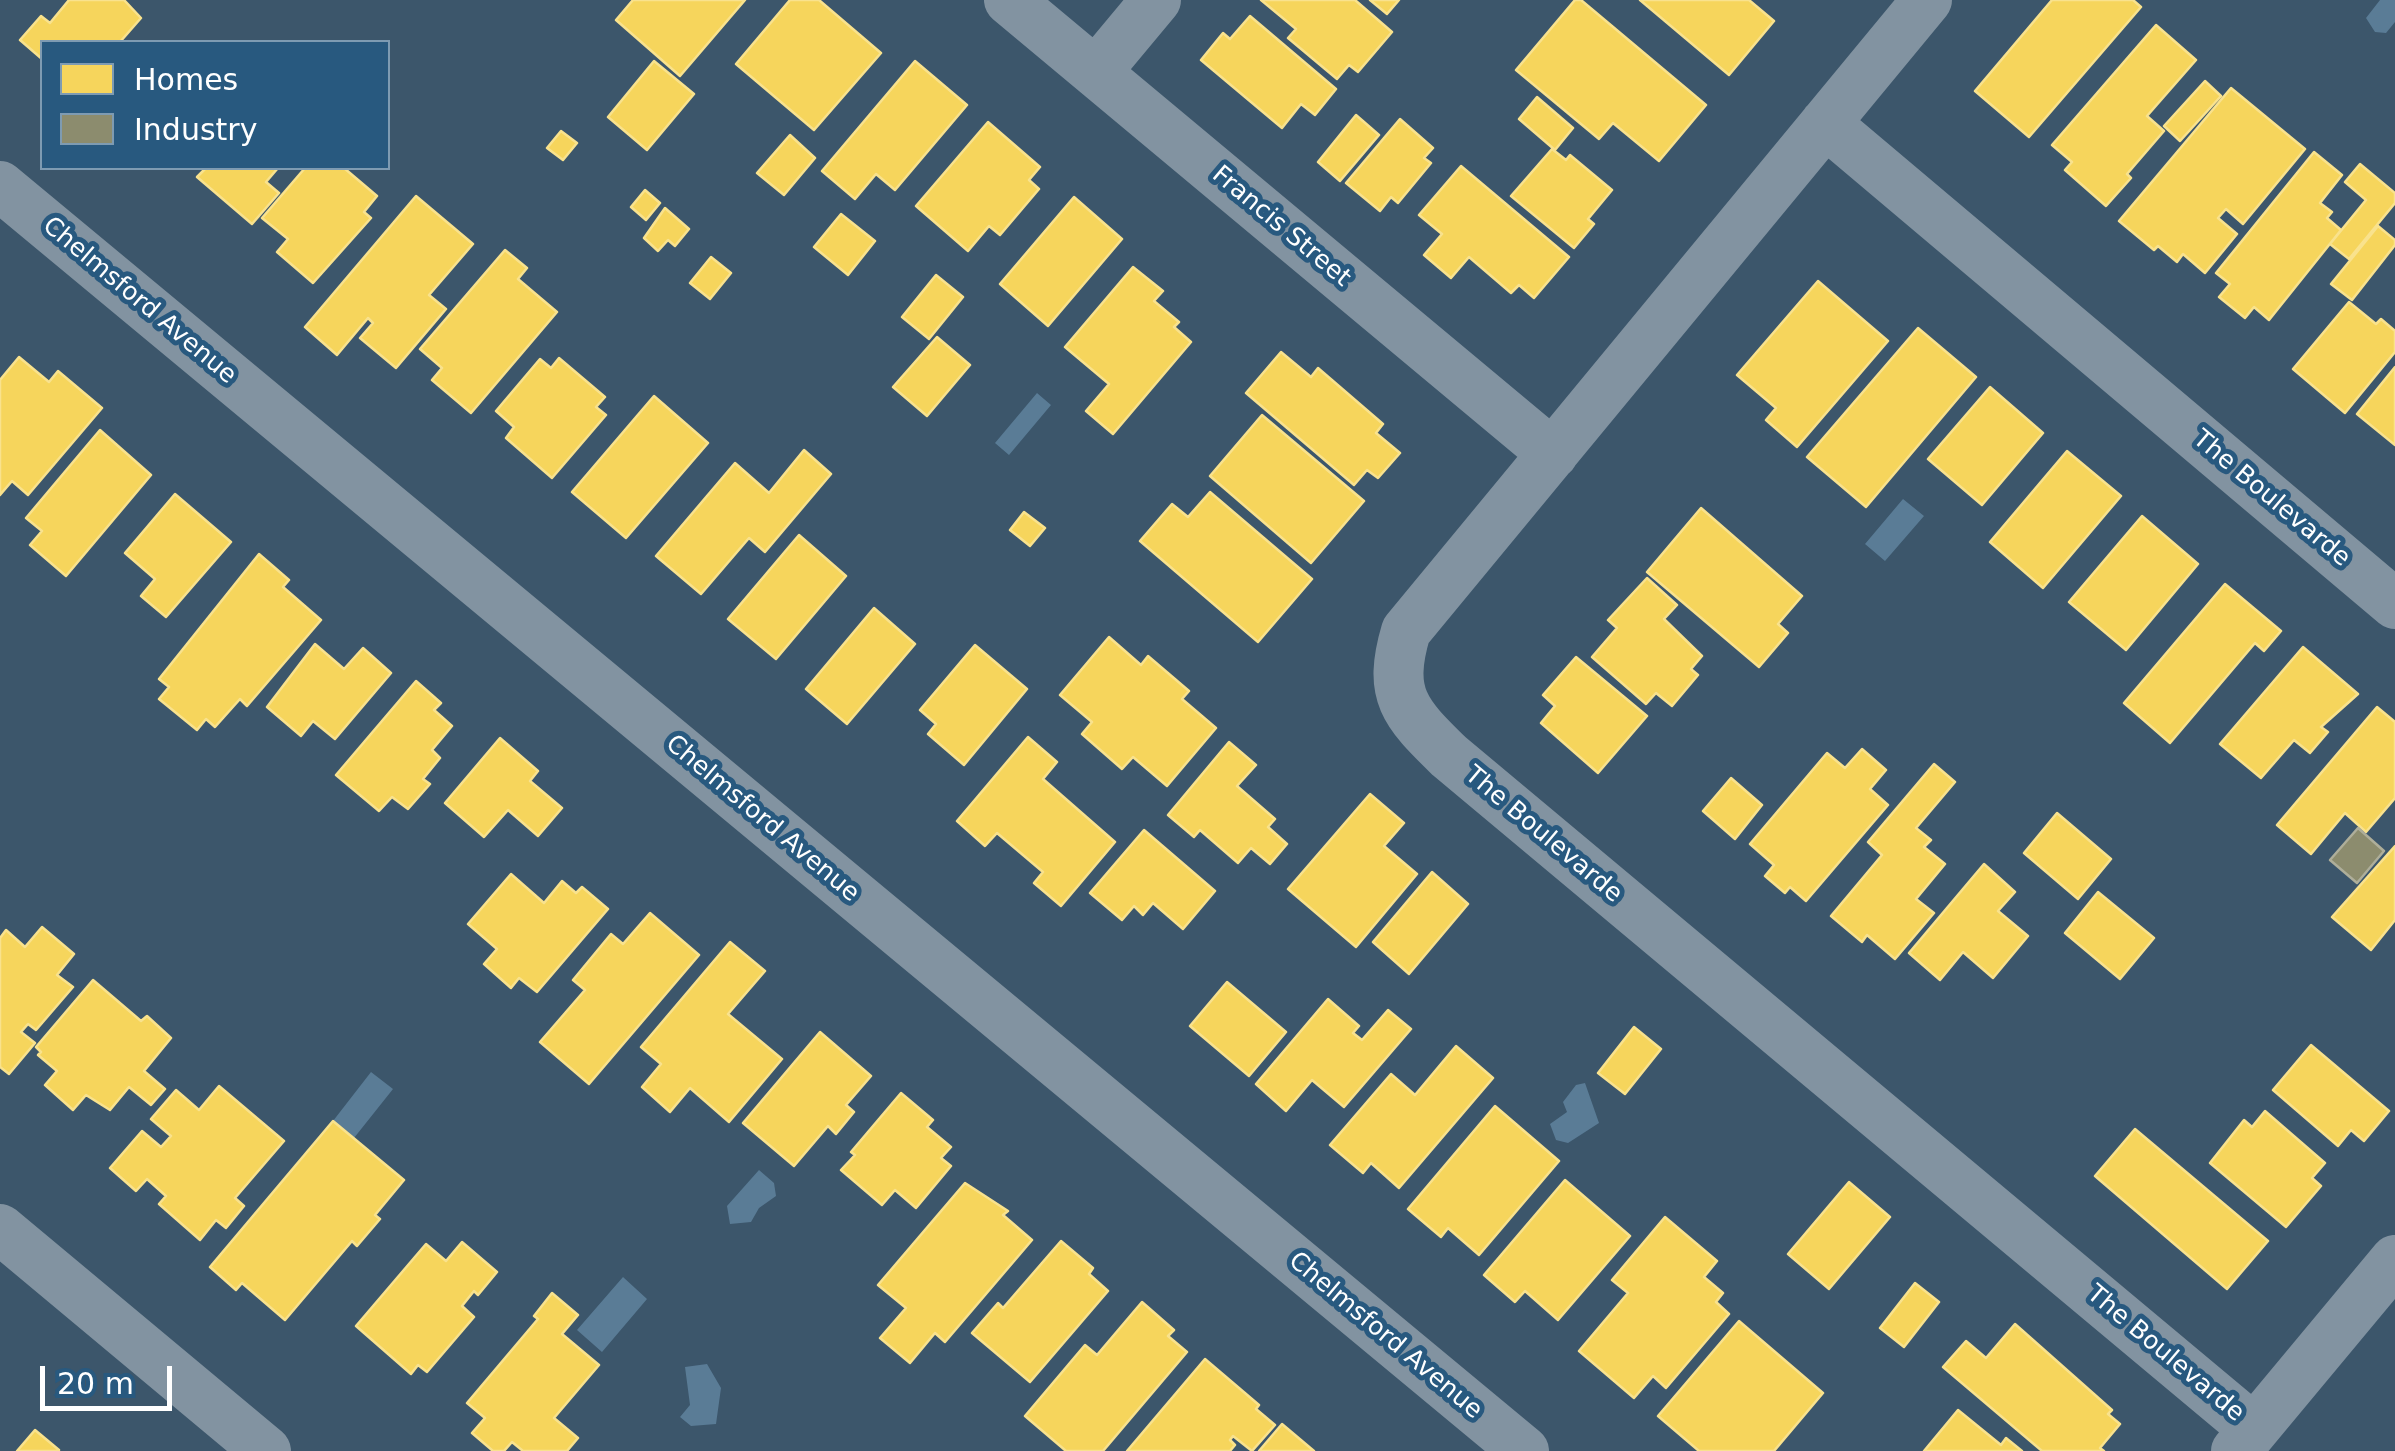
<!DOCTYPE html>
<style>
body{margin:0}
#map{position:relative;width:2395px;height:1451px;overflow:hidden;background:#3c566b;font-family:"DejaVu Sans",sans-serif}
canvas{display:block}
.legend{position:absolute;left:40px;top:40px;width:350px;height:130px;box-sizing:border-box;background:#28597f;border:2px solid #7e9bb2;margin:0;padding:12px 18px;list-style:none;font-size:30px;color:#fff}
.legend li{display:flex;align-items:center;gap:20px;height:50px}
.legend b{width:50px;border:2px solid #7e9bb2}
.scale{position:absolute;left:40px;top:1366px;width:132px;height:45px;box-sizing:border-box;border:5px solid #fff;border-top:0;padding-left:12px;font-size:30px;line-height:35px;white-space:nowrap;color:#fff;-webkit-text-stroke:8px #28597f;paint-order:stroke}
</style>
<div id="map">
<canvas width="2395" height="1451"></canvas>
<ul class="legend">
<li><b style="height:28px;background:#f6d55c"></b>Homes</li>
<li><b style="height:28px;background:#8c8c6e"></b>Industry</li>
</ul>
<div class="scale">20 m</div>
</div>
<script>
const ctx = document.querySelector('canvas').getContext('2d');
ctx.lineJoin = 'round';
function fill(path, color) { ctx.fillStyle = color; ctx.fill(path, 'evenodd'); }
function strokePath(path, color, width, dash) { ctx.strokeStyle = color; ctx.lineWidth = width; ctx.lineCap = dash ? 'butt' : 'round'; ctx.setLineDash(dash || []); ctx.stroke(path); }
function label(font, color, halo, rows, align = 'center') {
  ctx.font = font + ' "DejaVu Sans",sans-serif'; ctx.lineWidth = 10; ctx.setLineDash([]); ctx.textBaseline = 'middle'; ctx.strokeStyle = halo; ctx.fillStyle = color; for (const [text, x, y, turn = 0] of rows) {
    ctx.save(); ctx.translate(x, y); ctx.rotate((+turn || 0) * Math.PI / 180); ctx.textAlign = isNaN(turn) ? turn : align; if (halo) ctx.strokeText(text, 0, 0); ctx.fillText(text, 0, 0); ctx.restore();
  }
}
const water = new Path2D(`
 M 2380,0 L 2395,0 L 2395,22 L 2386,33 L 2375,32 L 2366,18 Z
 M 1037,393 L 1051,405 L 1009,455 L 995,443 Z
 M 1903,499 L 1924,516 L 1885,561 L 1865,544 Z
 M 371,1072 L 393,1089 L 354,1138 L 333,1121 Z
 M 1585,1083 L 1599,1123 L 1568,1143 L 1556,1140 L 1550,1124 L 1567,1112 L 1563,1102 L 1576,1085 Z
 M 759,1170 L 774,1183 L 776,1196 L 759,1208 L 751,1222 L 730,1224 L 727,1206 Z
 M 623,1277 L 647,1299 L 602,1352 L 577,1330 Z
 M 707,1364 L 721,1388 L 716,1424 L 691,1426 L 680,1417 L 690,1405 L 685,1367 Z`);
const homes = new Path2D(`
 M 69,0 L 124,0 L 141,18 L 120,42 L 42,42 L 42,59 L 20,40 L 41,16 L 50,23 Z
 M 633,0 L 745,0 L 680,76 L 616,20 Z
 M 790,0 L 819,0 L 881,53 L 814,130 L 736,64 Z
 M 1261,0 L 1355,0 L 1392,32 L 1358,72 L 1349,65 L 1337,79 L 1288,38 L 1296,29 Z
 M 1370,0 L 1399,0 L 1387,14 Z
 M 1575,0 L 1581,0 L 1706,105 L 1659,161 L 1613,123 L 1599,139 L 1516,70 Z
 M 1640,0 L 1749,0 L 1774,21 L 1729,75 Z
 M 2052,0 L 2133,0 L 2141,7 L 2029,137 L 1975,91 Z
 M 1250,16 L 1336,89 L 1315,115 L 1301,104 L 1282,128 L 1201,60 L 1223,33 L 1230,39 Z
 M 2156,25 L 2196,60 L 2147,116 L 2164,131 L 2127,174 L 2131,178 L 2106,206 L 2065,170 L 2072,162 L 2052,145 Z
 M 654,61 L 694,94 L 647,150 L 608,117 Z
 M 915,61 L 967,105 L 895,190 L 876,174 L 855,199 L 822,171 Z
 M 2205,81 L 2221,96 L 2180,141 L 2164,126 Z
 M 2231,88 L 2305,149 L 2243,224 L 2226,209 L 2218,218 L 2237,234 L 2205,273 L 2183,254 L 2177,262 L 2158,246 L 2154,250 L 2119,221 Z
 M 1537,97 L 1573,128 L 1555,150 L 1519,119 Z
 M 1356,115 L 1379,135 L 1340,181 L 1318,162 Z
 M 1400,119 L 1433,148 L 1424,158 L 1431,163 L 1398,203 L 1391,197 L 1380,211 L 1346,183 Z
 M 988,122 L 1040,167 L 1029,180 L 1039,189 L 1000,235 L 989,226 L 968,251 L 916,206 Z
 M 561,131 L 577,143 L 563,160 L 547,148 Z
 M 790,135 L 815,158 L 784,195 L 757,173 Z
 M 1552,149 L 1566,160 L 1570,155 L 1612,190 L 1588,219 L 1594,224 L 1574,248 L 1511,196 Z
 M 2314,152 L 2342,175 L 2320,203 L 2332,212 L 2327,218 L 2341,230 L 2269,320 L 2254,307 L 2245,318 L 2219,297 L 2230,284 L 2216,273 Z
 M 2360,164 L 2395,193 L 2395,203 L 2349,259 L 2330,244 L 2366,200 L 2345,182 Z
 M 1461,166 L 1569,257 L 1534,298 L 1519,285 L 1511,293 L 1469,257 L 1451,278 L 1424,255 L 1442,234 L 1419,215 Z
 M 206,168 L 278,168 L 266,182 L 279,193 L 252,224 L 197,177 Z
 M 305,168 L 344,168 L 377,196 L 364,212 L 371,218 L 313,283 L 277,252 L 288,239 L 262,218 Z
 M 645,190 L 660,203 L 646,220 L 631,207 Z
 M 416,196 L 473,244 L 429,295 L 446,309 L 396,368 L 360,338 L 373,323 L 368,318 L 337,355 L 305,327 Z
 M 1074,197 L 1122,239 L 1048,326 L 1000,284 Z
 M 665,208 L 689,229 L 675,246 L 668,240 L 658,251 L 644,238 Z
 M 841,214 L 875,241 L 848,275 L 814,247 Z
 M 2378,226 L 2395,240 L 2395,245 L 2352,300 L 2331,284 Z
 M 505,250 L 527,268 L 518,279 L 557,312 L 471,413 L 432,380 L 442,368 L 420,349 Z
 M 711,257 L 731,273 L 710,299 L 690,283 Z
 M 1133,267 L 1163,291 L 1154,301 L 1179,322 L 1174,327 L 1191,342 L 1113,434 L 1086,411 L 1109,384 L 1065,347 Z
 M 936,275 L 963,297 L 929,339 L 902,317 Z
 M 1818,281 L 1888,341 L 1797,447 L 1766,420 L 1776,408 L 1737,375 Z
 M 2349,302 L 2376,324 L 2381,319 L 2395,331 L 2395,352 L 2345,413 L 2293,369 Z
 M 1918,328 L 1976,377 L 1866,507 L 1807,457 Z
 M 937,337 L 970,365 L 927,416 L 893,387 Z
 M 1281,352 L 1311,377 L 1318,368 L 1383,424 L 1376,433 L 1400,453 L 1378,478 L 1367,470 L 1354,485 L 1246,393 Z
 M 19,357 L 49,382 L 58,371 L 102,408 L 28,495 L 12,481 L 0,495 L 0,380 Z
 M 559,358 L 605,397 L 596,407 L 606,415 L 552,478 L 506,438 L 514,427 L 496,411 L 540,359 L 551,368 Z
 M 2395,367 L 2395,445 L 2357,414 Z
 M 1990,387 L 2043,433 L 1982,505 L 1928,459 Z
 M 654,396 L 708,443 L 626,538 L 572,492 Z
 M 1262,415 L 1364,501 L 1311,563 L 1210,476 Z
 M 100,430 L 151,475 L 66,576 L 30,545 L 42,531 L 26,518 Z
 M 804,450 L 831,474 L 765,552 L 749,538 L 701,594 L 656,556 L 735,463 L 769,493 Z
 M 2067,451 L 2121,496 L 2043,588 L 1990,542 Z
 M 1210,492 L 1312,579 L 1258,642 L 1140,541 L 1172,504 L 1188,517 Z
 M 175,494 L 231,542 L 166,617 L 141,596 L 155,579 L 125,553 Z
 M 1701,508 L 1802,596 L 1778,624 L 1788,633 L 1759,667 L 1647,572 Z
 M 1024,512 L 1045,528 L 1030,546 L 1010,530 Z
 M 2142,516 L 2198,564 L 2126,650 L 2069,602 Z
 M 799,535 L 846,576 L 776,659 L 728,619 Z
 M 259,554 L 289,580 L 283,587 L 321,620 L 247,706 L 240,699 L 215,727 L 206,719 L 197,730 L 159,699 L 169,687 L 159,679 Z
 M 1647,578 L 1677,605 L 1664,619 L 1702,656 L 1691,669 L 1698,675 L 1672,706 L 1656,693 L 1646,704 L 1592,657 L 1617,628 L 1608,620 Z
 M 2225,584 L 2281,631 L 2264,651 L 2255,643 L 2170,743 L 2124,703 Z
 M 874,608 L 915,644 L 847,724 L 806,689 Z
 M 1109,637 L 1141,665 L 1148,656 L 1189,691 L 1182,699 L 1216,728 L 1167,786 L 1133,757 L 1122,769 L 1082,734 L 1092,722 L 1060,695 Z
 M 315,644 L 344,669 L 363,648 L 391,673 L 335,739 L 313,721 L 301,736 L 267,707 Z
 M 975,645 L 1027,689 L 964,765 L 928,734 L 936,724 L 920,710 Z
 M 2303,647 L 2358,694 L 2321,727 L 2328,732 L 2310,753 L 2294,740 L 2261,778 L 2220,744 Z
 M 1576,657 L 1647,716 L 1598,773 L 1541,723 L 1555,706 L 1543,695 Z
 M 416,681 L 441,703 L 434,710 L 452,726 L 432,750 L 440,758 L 423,779 L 430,784 L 408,809 L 392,797 L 379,811 L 336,775 Z
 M 2377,707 L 2395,722 L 2395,798 L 2366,832 L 2345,813 L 2311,854 L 2277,825 Z
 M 1028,737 L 1057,762 L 1043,779 L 1115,842 L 1061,906 L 1034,883 L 1043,872 L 997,833 L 985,846 L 957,821 Z
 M 500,738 L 538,771 L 530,781 L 562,808 L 538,836 L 508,810 L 484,837 L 445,803 Z
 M 1229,742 L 1256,765 L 1237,786 L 1275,819 L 1268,827 L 1287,844 L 1270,864 L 1251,848 L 1238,863 L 1200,830 L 1194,837 L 1168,815 Z
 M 1862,749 L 1886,770 L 1870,789 L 1888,805 L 1806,901 L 1790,887 L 1785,893 L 1765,876 L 1774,865 L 1750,844 L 1827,753 L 1845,768 Z
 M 1934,764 L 1955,782 L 1916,828 L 1931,840 L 1924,847 L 1945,864 L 1916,899 L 1934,913 L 1895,959 L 1867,935 L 1862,942 L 1831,916 L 1882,855 L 1868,842 Z
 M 1731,778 L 1762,805 L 1735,839 L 1703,811 Z
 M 1370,794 L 1404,823 L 1384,846 L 1417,874 L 1356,947 L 1288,889 Z
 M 2057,813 L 2111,859 L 2078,899 L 2024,853 Z
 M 1144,830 L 1215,891 L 1183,929 L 1153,903 L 1143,915 L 1134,906 L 1122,920 L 1090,893 Z
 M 2395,846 L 2395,920 L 2371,950 L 2332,917 Z
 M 1984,864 L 2015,892 L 1998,911 L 2028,936 L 1993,978 L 1963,952 L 1940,980 L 1909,953 Z
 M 1432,872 L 1468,904 L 1409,974 L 1373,942 Z
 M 511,874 L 544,903 L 562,881 L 576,893 L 582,887 L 608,909 L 537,992 L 519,978 L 511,988 L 484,964 L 497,949 L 468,924 Z
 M 2098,892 L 2154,938 L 2120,979 L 2065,933 Z
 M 650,913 L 699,955 L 589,1084 L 540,1042 L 585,990 L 573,980 L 611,934 L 623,944 Z
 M 42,927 L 74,954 L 57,975 L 73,987 L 36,1030 L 28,1024 L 21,1032 L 35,1043 L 9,1074 L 0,1067 L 0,938 L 6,930 L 25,947 Z
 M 730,942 L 765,971 L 728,1014 L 782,1059 L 729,1122 L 690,1088 L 670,1112 L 642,1087 L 661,1064 L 641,1047 Z
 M 93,980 L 141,1021 L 147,1016 L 171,1038 L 144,1071 L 165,1089 L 151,1105 L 129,1087 L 110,1110 L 86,1095 L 73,1110 L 45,1085 L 57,1071 L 38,1055 L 41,1052 L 36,1047 Z
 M 1227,982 L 1286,1032 L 1249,1076 L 1190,1026 Z
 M 1328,999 L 1359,1026 L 1353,1033 L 1362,1040 L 1388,1010 L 1411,1029 L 1344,1107 L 1312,1080 L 1286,1111 L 1256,1084 Z
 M 1634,1027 L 1661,1049 L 1625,1094 L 1598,1073 Z
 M 820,1032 L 871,1076 L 846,1105 L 854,1112 L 836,1134 L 828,1126 L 794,1166 L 743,1123 Z
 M 2311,1045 L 2389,1111 L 2364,1141 L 2351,1130 L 2338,1146 L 2273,1090 Z
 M 1456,1046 L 1493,1078 L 1399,1188 L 1371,1163 L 1363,1173 L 1330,1145 L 1391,1074 L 1415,1095 Z
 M 219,1086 L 284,1141 L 235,1198 L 244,1206 L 226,1228 L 216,1220 L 200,1240 L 159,1204 L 166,1196 L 147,1179 L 136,1191 L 110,1168 L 142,1131 L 161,1147 L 171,1136 L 151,1119 L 176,1090 L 199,1110 Z
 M 901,1093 L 933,1120 L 927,1127 L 951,1147 L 941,1158 L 951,1166 L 916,1208 L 895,1190 L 882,1205 L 841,1170 L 855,1155 L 851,1152 Z
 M 1495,1106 L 1559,1161 L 1479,1255 L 1448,1228 L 1441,1237 L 1408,1209 Z
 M 2265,1111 L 2325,1163 L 2312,1178 L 2321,1186 L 2286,1227 L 2210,1163 L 2244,1120 L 2252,1127 Z
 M 333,1121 L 404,1180 L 375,1215 L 380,1219 L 357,1246 L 352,1241 L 285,1320 L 242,1283 L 236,1290 L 210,1267 Z
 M 2135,1129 L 2268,1241 L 2227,1289 L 2095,1176 Z
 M 1565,1180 L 1630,1236 L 1558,1320 L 1525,1291 L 1515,1302 L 1484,1275 Z
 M 1849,1182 L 1890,1217 L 1829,1289 L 1788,1254 Z
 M 965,1183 L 1008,1211 L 1003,1215 L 1032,1240 L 945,1342 L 935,1333 L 910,1363 L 880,1338 L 906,1308 L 878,1285 Z
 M 1665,1217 L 1717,1261 L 1704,1277 L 1723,1293 L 1716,1302 L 1729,1314 L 1666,1388 L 1653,1376 L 1634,1398 L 1579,1351 L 1628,1293 L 1612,1280 Z
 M 1061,1241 L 1093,1268 L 1089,1274 L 1108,1291 L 1030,1382 L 972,1333 L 998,1303 L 1003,1308 Z
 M 462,1242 L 497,1272 L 478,1295 L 474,1291 L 462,1306 L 474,1317 L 427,1372 L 418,1365 L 411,1374 L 356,1326 L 426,1244 L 446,1261 Z
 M 1915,1283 L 1939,1302 L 1904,1347 L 1880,1328 Z
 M 552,1293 L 578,1315 L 562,1334 L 599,1365 L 554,1418 L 578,1438 L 567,1451 L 523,1451 L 512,1442 L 504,1451 L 493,1451 L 472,1433 L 485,1418 L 467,1403 L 538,1319 L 534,1316 Z
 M 1142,1302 L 1174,1330 L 1168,1336 L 1187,1352 L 1103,1451 L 1066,1451 L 1025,1416 L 1085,1345 L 1097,1355 Z
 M 1739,1321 L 1823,1393 L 1774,1451 L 1699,1451 L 1658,1416 Z
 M 2015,1324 L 2112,1410 L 2108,1414 L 2120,1424 L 2100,1448 L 2104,1451 L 2042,1451 L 1943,1367 L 1966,1341 L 1986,1358 Z
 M 1205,1359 L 1259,1405 L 1256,1409 L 1275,1425 L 1252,1451 L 1233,1436 L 1230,1440 L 1235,1445 L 1230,1451 L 1127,1451 Z
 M 1958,1410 L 2001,1445 L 2006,1438 L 2022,1451 L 1924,1451 Z
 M 1282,1424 L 1314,1451 L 1259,1451 Z
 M 35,1430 L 59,1450 L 58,1451 L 17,1451 Z`);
const industry = new Path2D(`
 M 2358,828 L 2384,851 L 2357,883 L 2330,860 Z`);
const minor = new Path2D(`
 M 1009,0 L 1553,454
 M 1927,0 L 1406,631 C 1387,695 1405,713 1449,756 L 2254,1429
 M 1096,72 L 1156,0
 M 1825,123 L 2395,604
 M 0,186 L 1524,1451
 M 0,1229 L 266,1451
 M 2236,1451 L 2395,1260`);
const streetNames = [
 ["Francis Street",1281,227,40],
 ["Chelmsford Avenue",139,301,40],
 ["The Boulevarde",2271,499,40],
 ["Chelmsford Avenue",762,819,40],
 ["The Boulevarde",1543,835,40],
 ["Chelmsford Avenue",1385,1336,40],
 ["The Boulevarde",2165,1354,40]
];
fill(water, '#5a7c96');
fill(homes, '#f6d55c');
strokePath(homes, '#f9e28d', 2.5);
fill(industry, '#8c8c6e');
strokePath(industry, '#aeae9a', 2.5);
strokePath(minor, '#8293a1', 50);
label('25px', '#fff', '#28597f', streetNames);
</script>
